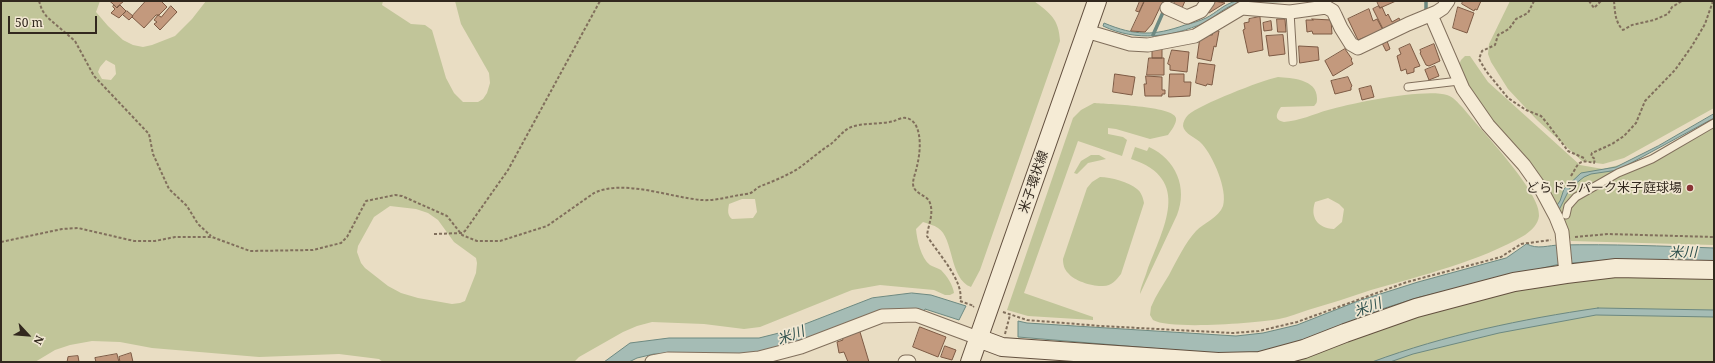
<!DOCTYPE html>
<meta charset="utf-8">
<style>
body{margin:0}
#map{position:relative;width:1715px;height:363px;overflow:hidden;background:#e9ddc3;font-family:"Noto Serif",serif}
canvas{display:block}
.frame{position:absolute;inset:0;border:2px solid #32281e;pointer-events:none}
.north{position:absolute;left:8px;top:315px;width:40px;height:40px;-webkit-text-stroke:3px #f1e7d2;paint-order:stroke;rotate:116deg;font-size:11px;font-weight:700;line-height:16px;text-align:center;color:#32281e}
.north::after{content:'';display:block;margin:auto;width:14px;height:18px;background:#32281e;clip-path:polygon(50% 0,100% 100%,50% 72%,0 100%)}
.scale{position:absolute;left:8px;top:16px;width:89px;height:18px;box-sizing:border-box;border:2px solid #32281e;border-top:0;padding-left:5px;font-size:12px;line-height:14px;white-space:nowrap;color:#32281e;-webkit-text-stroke:3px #f1e7d2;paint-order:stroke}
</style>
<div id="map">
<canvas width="1715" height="363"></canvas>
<div class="frame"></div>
<div class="north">N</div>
<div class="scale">50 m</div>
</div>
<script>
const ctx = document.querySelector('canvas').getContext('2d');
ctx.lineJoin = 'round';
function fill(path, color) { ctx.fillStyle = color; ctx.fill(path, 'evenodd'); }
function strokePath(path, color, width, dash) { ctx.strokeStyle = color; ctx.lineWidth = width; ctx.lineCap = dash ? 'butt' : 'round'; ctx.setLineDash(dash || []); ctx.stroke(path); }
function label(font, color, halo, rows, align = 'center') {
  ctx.font = font + ' "Noto Serif","Noto Sans JP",serif'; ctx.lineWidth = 3.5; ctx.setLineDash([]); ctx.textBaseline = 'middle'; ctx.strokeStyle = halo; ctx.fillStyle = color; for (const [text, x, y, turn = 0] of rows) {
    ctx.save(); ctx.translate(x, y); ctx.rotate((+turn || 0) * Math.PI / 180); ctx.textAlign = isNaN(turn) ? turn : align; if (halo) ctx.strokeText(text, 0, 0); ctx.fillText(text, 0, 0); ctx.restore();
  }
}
const green = new Path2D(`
 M 1,1 L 100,1 L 96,12 L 108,26 L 123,40 L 133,45 L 143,47 L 152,45 L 175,36 L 192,19 L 206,1 L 383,1 L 382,5 L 411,24 L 425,25 L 432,30 L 446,78 L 454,93 L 463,102 L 478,102 L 483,99 L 487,93 L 490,83 L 489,73 L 461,24 L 455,1 L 1034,1 C 1050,13 1059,19 1060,41 L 980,270 L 971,287 C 949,279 954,238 938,228 C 934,225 928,224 923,222 L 916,229 C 917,240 921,258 930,265 C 933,267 938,268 941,270 C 947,276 953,285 954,293 L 950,295 L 945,295 L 934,290 L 880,285 L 852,290 L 760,327 L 744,329 L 704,324 L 652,322 L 637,326 L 623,332 L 579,357 L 574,362 L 383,362 L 379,359 L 339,354 L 259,357 L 152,348 L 120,342 L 92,341 L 70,345 L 55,350 L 35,362 L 1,362 ZM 106,60 L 115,65 L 116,74 L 111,80 L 102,79 L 98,72 L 100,67 ZM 742,199 L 755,199 L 757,212 L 753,218 L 732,219 C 727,215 728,210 729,204 ZM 390,206 L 416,209 L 428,213 L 438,220 L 454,242 L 476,258 L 477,263 L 476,273 L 465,301 L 460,303 L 452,304 L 418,298 L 401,293 L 388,286 L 365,268 L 361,263 L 357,252 L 358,246 L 374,217 Z
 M 1510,1 L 1714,1 L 1714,108 L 1624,158 L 1603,164 L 1582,161 L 1537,120 L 1508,89 L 1491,62 L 1488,54 L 1489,44 Z
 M 1465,56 L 1470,56 L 1488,82 L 1580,165 L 1603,169 L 1647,158 L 1714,120 L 1714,245 L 1571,241 L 1562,220 L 1470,92 L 1459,65 L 1461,60 Z
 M 1278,77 C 1291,78 1317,79 1317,98 C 1317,102 1317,103 1314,106 L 1281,107 C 1276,114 1274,120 1284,122 C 1299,121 1314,114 1328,110 C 1351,103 1426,88 1447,95 C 1454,97 1458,103 1463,108 C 1479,128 1542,193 1539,216 C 1538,224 1532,230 1525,235 C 1478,262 1423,275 1371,290 C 1350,297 1329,304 1308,310 C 1298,313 1289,317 1279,319 C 1257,323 1170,330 1153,320 L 1150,315 L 1151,307 C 1156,295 1163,285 1169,275 C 1177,260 1185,243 1196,231 C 1204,223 1219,217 1223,206 C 1228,190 1213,156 1202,144 C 1197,138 1184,134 1183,126 C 1183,122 1185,118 1188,115 C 1201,104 1260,81 1278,77 ZM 1328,198 L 1339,204 L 1344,209 L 1342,222 L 1334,229 C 1317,228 1310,217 1315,202 Z
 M 1094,103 C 1106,104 1174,106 1176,118 C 1177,123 1171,131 1168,135 L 1150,139 L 1116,129 L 1108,128 L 1108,134 L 1123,137 L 1127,140 L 1122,156 L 1078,141 L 1024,293 L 1093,317 L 1093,320 L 1028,316 L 1007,310 L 1073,118 L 1081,110 Z
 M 1135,147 L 1147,151 L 1149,147 C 1176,159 1188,188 1177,215 L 1140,294 C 1140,288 1145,278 1147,271 C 1163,228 1193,179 1131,159 Z
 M 1091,155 L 1099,155 L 1106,159 L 1088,163 L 1077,174 L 1074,173 L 1081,161 Z
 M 1100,177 C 1111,177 1129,182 1137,189 C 1141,192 1143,197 1144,203 L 1121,274 C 1116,280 1112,286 1103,286 C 1094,287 1074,281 1068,273 C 1064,269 1063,264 1063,259 L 1087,188 L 1092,182 Z
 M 1602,276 L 1714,279 L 1714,362 L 1274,362 L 1414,314 L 1501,293 Z`);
const water = new Path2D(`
 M 1236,1 L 1291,1 C 1271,3 1251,0 1233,5 C 1222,9 1214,18 1204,23 C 1171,37 1137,42 1103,26 L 1104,23 C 1135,36 1154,36 1185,25 C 1192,23 1200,21 1206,18 C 1216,13 1224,4 1236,1 Z
 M 1714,114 L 1714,118 L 1618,170 L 1591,174 L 1584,177 L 1570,188 L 1558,212 L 1555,208 L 1560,201 L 1564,189 L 1581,173 L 1616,167 L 1658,146 Z
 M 1527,244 C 1537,250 1549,245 1560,245 C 1611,244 1663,246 1714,248 L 1714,263 L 1608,260 L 1560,264 L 1420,297 L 1385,308 L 1290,346 L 1261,352 L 1222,354 L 1018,337 L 1018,321 L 1027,323 L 1236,336 L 1263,333 L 1297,325 L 1358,301 L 1418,282 L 1506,258 Z
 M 912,293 L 931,295 L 966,306 L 959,320 L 925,309 L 924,311 L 919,310 L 770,352 L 725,355 L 654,354 L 637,358 L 629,362 L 604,362 L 630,343 L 669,338 L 759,338 L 787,331 L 872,298 Z
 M 1598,308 L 1714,310 L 1714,317 L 1596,315 L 1499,333 L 1413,354 L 1390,362 L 1372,362 C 1445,335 1522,319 1598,308 Z`);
const stream = new Path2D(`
 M 1426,11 L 1426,1
 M 1153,35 L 1168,1`);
const building = new Path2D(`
 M 110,1 L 124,1 L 117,7 Z
 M 146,1 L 161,1 L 167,7 L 159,15 L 156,15 L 144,28 L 132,17 L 133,15 Z
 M 1140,1 L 1144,1 L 1139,12 L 1136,11 Z
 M 1145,1 L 1166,1 L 1163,7 L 1161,5 L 1152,24 L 1145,32 L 1131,31 Z
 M 1175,1 L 1185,1 L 1182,8 L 1174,4 Z
 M 1214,1 L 1225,3 L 1209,13 L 1207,12 Z
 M 1377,1 L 1396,1 L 1380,8 Z
 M 1463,1 L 1481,1 L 1477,10 L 1475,9 L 1474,11 L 1462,4 Z
 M 114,5 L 117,8 L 120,5 L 126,11 L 119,18 L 111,13 L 115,9 L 113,7 Z
 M 171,6 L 177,12 L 160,30 L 154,24 L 157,22 L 154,20 L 158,15 L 161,17 Z
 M 1379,6 L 1380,8 L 1382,7 L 1386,16 L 1388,14 L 1392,22 L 1399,18 L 1401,22 L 1384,31 L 1373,9 Z
 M 1458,7 L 1474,13 L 1467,33 L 1453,28 Z
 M 1369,9 L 1373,21 L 1377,19 L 1383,30 L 1358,40 L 1348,19 Z
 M 127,11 L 133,16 L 129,20 L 123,15 Z
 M 1260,17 L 1263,50 L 1248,53 L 1243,30 L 1245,29 L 1244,23 L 1249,22 L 1249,19 Z
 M 1277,19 L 1285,19 L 1286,32 L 1278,32 Z
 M 1312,19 L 1331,20 L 1332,34 L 1313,34 L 1312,31 L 1307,32 L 1306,20 L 1313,20 Z
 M 1271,21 L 1272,30 L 1264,31 L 1263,23 Z
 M 1212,30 L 1219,31 L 1216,47 L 1214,46 L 1211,61 L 1197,58 L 1200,37 L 1207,37 L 1208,35 L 1212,35 Z
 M 1283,35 L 1285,54 L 1269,56 L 1266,36 Z
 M 1387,41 L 1390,49 L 1386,51 L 1382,43 Z
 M 1410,44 L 1420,66 L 1414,68 L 1414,72 L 1407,74 L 1406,69 L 1401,71 L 1397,56 L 1401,54 L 1399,49 Z
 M 1434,44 L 1440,61 L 1429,66 L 1426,65 L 1420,53 L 1421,52 L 1420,50 Z
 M 1299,46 L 1318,47 L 1319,60 L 1300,63 Z
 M 1162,48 L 1162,58 L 1152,58 L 1152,49 Z
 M 1345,49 L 1352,59 L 1351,60 L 1353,64 L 1333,76 L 1325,61 Z
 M 1172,50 L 1189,52 L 1187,72 L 1170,70 L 1170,65 L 1168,64 Z
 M 1149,58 L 1164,58 L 1164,75 L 1147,75 Z
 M 1199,63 L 1215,65 L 1212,85 L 1207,84 L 1206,86 L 1196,83 Z
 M 1435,66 L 1439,76 L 1429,80 L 1425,70 Z
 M 1115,74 L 1135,77 L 1132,95 L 1113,92 Z
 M 1170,74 L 1184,74 L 1184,82 L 1191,82 L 1190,96 L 1169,97 Z
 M 1146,76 L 1162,77 L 1162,90 L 1165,90 L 1165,94 L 1162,94 L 1162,96 L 1145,96 L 1144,84 L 1146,84 Z
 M 1348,77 L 1352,86 L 1351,87 L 1351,90 L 1335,94 L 1331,81 Z
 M 1371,86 L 1374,97 L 1362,100 L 1359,89 Z
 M 920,327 L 946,337 L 938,357 L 913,347 Z
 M 860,332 L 869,362 L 848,362 L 844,352 L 839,353 L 837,342 L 843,340 L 842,337 Z
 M 945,346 L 956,350 L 952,360 L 941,357 Z
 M 131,353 L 133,362 L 120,362 L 119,357 Z
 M 117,354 L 119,362 L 96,362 L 95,358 Z
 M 78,356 L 79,362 L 67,362 L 68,357 Z`);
const path = new Path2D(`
 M 39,1 L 42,10 L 47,17 L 75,41 L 94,76 L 149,134 L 153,154 L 169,189 L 187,206 L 198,224 L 211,236
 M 1534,1 L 1528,13 L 1516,19 L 1509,29 L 1498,35 L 1495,45 L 1482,51 L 1479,59 L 1486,71 L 1508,98 L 1526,110 L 1541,116 L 1547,123 L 1568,151 L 1584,158 L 1585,160
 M 1589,1 L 1594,8 L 1601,1
 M 1614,1 C 1615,12 1615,22 1623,30 L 1632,25 L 1654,20 L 1668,14 L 1672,7 L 1682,1
 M 1571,176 C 1579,163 1578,159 1594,163 L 1595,159 L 1591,156 L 1592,153 L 1612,144 L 1624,136 L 1636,123 L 1645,101 L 1675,70 L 1692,46 L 1705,24 L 1713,1
 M 434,234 L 462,233 L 465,231 L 508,170 L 600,1
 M 1575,237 L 1608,234 L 1714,237
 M 1,242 L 62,229 L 78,228 L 134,241 L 155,241 L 175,237 L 212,237 L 250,251 L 313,250 L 341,243 L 347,237 L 366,201 L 395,195 L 402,196 L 447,216 L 462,235 L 477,241 L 500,241 L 547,226 L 594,193 C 623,179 669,197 701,200 C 716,201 731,196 746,194 C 753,194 755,188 761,186 C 774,181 788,175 799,168 C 810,160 820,151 831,144 C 837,139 842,132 849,128 C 862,122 880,125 894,121 C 897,120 902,117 906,118 C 909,118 913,121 915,124 C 922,135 920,154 917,166 C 916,172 913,178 913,184 C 914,195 927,194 930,203 C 934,215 928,225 927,236 C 937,252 965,282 960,301 L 974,306 L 973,307
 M 1003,312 L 1027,320 L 1101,326 L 1233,333 L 1259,331 L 1297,322 L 1407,282 L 1501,257 L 1521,244 L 1551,240
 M 1005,334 L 1010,315`);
const lane = new Path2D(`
 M 1290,12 L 1293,62
 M 1408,87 L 1459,81
 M 1566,215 L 1568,206 L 1576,197 L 1618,173 L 1652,159 L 1714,123`);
const street = new Path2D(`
 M 1167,8 L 1187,17 L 1201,11 L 1208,1
 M 1431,15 L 1463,89 L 1488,125 L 1524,165 L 1541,189 L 1556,217 L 1562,232 L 1566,274
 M 1086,31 L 1130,44 L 1148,45 L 1195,36 L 1242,8 L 1290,12 L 1326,7 L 1333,11 L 1335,15 L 1341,28 L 1351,44 L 1358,48 L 1408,24 L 1437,12 L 1443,8 L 1448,1
 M 652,362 L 668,359 L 740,360 L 759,358 L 801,347 L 882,316 L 916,315 L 978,338
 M 905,362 L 909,362`);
const secondary = new Path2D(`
 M 978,338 L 1002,347 L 1218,362 L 1260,361 L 1304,349 L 1345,333 L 1416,308 L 1514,282 L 1566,274 L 1616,268 L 1714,270
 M 970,362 L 1097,1`);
const markers = [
 [1690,188,4,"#893335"]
];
const streetNames = [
 ["米子環状線",1034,182,-71]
];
const poiNames = [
 ["どらドラパーク米子庭球場",1682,188]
];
const waterNames = [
 ["米川",1683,253],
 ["米川",1368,308,-20],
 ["米川",791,336,-20]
];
fill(green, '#c1c599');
fill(water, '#a5bcb5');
strokePath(water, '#6d8981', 1);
strokePath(stream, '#6d8981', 3.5);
fill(building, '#c3997d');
strokePath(building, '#7d5a44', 1);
strokePath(lane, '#816f5c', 9);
strokePath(street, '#816f5c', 15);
strokePath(secondary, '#63503f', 20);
strokePath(path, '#816f5c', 2, [3, 2]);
strokePath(lane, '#f5ebd5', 7);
strokePath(street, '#f5ebd5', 13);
strokePath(secondary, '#f5ebd5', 18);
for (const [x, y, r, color] of markers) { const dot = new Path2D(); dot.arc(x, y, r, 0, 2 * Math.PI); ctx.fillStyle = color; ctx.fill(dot); strokePath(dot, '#f1e7d2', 1.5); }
label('13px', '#32281e', '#f1e7d2', streetNames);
label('13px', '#32281e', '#f1e7d2', poiNames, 'right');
label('italic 14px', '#2f514e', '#f1e7d2', waterNames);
</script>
